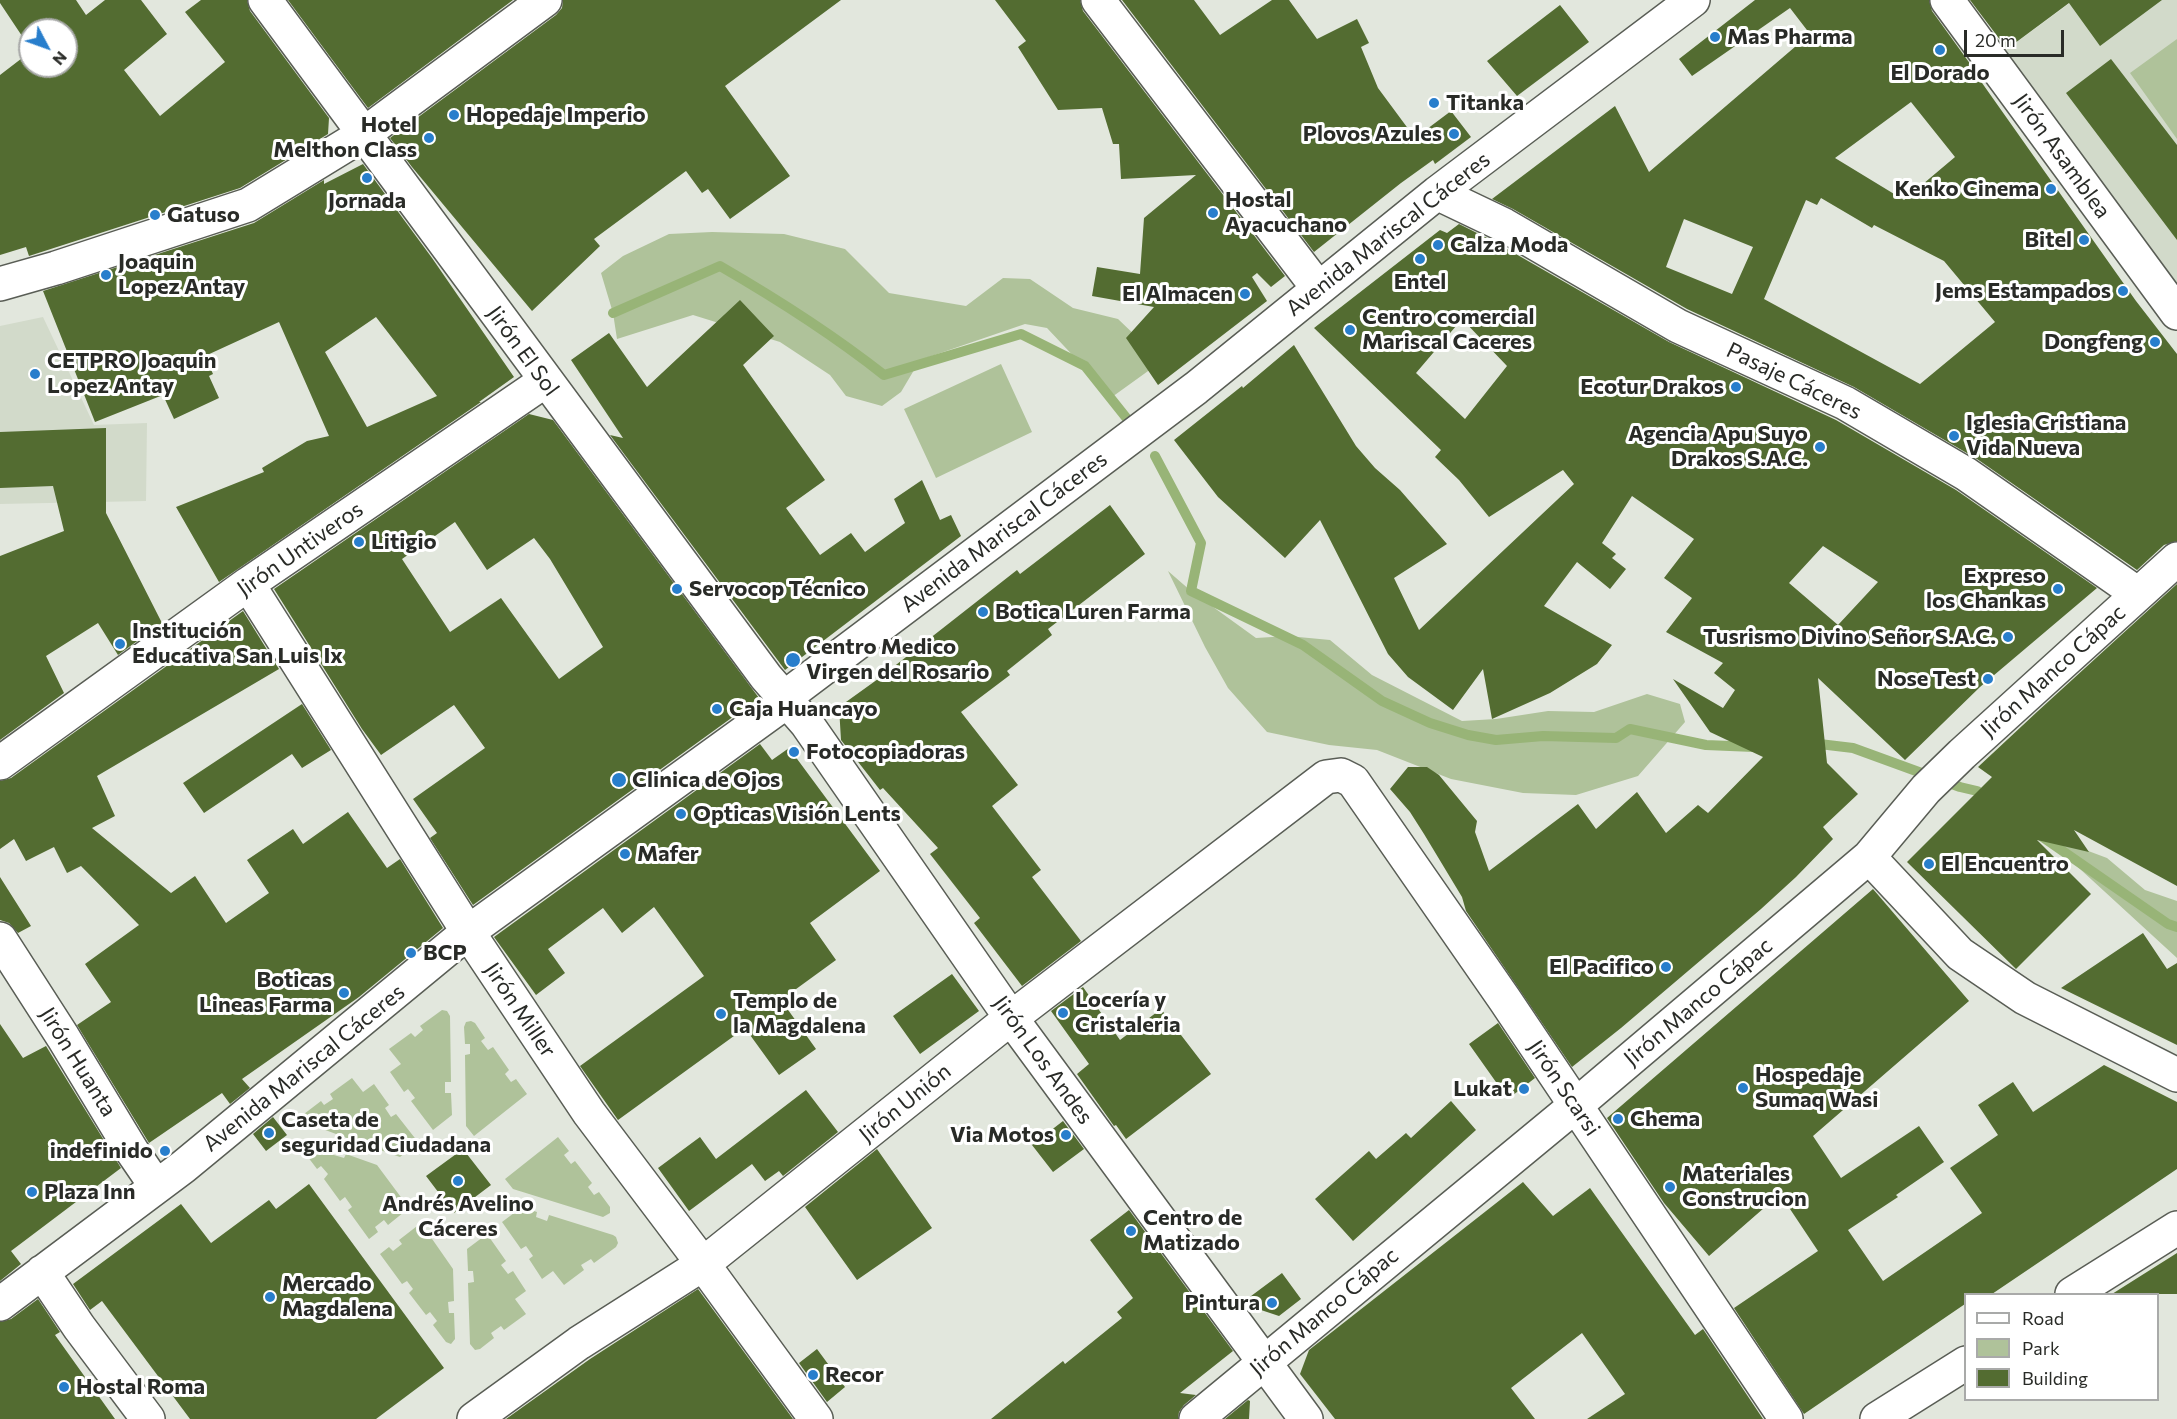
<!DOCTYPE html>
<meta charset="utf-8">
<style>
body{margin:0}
#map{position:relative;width:2177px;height:1419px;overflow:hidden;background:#e2e7dd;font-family:Commissioner,sans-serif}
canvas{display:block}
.legend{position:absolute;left:1964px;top:1293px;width:195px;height:108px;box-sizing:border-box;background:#fff;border:2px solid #a9aaa9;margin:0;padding:8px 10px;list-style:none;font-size:18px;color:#292b27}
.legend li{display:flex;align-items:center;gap:12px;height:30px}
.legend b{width:30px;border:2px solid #a9aaa9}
.north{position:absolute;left:18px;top:18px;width:60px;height:60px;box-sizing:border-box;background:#fff;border:2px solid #a9aaa9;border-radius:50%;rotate:131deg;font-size:16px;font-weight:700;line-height:24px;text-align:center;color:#292b27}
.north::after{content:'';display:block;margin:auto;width:21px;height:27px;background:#287ecc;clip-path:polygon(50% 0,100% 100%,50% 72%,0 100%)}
.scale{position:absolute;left:1964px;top:30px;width:100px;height:27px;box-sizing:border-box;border:3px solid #292b27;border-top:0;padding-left:8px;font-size:18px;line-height:21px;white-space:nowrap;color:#292b27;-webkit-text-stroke:4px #fff;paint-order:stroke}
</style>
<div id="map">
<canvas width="2177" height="1419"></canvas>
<ul class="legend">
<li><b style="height:8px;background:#fff"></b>Road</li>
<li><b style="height:16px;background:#afc29a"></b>Park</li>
<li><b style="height:16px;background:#536c31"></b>Building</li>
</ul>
<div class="north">N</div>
<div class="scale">20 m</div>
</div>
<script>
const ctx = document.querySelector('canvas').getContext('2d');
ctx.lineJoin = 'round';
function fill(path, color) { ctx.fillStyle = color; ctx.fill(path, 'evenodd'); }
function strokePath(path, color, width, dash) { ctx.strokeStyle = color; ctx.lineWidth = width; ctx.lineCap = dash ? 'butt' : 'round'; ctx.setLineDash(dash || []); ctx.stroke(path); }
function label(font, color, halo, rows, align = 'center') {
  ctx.font = font + ' Commissioner,sans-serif'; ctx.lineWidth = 6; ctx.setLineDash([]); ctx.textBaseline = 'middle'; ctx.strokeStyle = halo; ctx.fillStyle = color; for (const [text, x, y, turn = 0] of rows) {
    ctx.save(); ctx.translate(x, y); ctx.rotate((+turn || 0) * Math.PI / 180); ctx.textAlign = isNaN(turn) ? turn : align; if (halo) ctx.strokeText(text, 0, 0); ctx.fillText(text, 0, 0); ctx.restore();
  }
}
const built = new Path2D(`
 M 2074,0 L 2177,0 L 2177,294 L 1998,56 Z
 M 43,317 L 94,425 L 147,423 L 146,501 L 0,504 L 0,326 Z`);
const green = new Path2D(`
 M 2177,39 L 2177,139 L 2130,73 Z
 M 712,232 L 784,234 L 845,249 L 889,293 L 966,306 L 1003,278 L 1030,279 L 1073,308 L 1118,319 L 1162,361 L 1112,397 L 1047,328 L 1025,324 L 920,360 L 901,392 L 882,406 L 846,396 L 830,375 L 780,342 L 693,315 L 617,339 L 613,313 L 601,273 L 623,256 L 669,234 Z
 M 1001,364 L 1032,432 L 936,478 L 904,409 Z
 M 1168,571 L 1191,591 L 1256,638 L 1288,636 L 1330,640 L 1372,675 L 1462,721 L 1496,719 L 1548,711 L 1594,712 L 1647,694 L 1680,704 L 1685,722 L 1638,776 L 1576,795 L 1523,793 L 1451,779 L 1377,750 L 1329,745 L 1267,732 L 1228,688 L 1205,647 Z
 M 2067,843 L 2107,858 L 2145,890 L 2177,901 L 2177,958 L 2056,847 Z
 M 442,1010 L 447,1011 L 450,1016 L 451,1082 L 445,1082 L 445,1093 L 451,1093 L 452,1115 L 433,1130 L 411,1101 L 415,1098 L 408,1089 L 404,1092 L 390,1072 L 401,1064 L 389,1049 L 411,1033 L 415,1037 L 423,1030 L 420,1026 Z
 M 471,1021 L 475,1023 L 485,1038 L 481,1041 L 488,1050 L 493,1047 L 509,1070 L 505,1074 L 511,1082 L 516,1079 L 527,1094 L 474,1136 L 466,1126 L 465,1055 L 470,1054 L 470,1044 L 465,1044 L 464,1027 L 466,1022 Z
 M 352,1078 L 363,1092 L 374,1084 L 389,1105 L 385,1108 L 391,1117 L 396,1114 L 418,1142 L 400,1157 L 380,1150 L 381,1145 L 371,1142 L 368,1146 L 304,1122 L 304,1114 L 321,1101 L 324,1105 L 333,1099 L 330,1094 Z
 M 558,1137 L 569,1151 L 564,1155 L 571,1164 L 575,1161 L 592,1183 L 588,1187 L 594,1195 L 599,1192 L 610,1207 L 610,1213 L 603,1217 L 513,1189 L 505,1179 Z
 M 303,1140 L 335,1150 L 334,1155 L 344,1158 L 346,1154 L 377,1165 L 409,1208 L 388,1225 L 384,1220 L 375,1227 L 378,1232 L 369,1239 L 348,1210 L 352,1207 L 345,1197 L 340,1201 L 324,1179 L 328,1174 L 321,1166 L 317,1169 L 301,1148 Z
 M 522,1207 L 537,1212 L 536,1217 L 547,1221 L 549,1215 L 613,1235 L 616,1237 L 618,1243 L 616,1247 L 594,1263 L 591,1259 L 581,1265 L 584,1270 L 564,1285 L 553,1271 L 542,1279 L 529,1259 L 533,1256 L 526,1246 L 521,1249 L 502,1222 Z
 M 421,1223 L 453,1269 L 454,1301 L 448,1302 L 449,1313 L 454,1313 L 455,1339 L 451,1344 L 446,1342 L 433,1325 L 437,1321 L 430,1312 L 426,1315 L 409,1293 L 413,1289 L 407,1281 L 402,1284 L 380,1254 L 389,1247 L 393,1251 L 402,1244 L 399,1240 Z
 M 487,1234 L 506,1261 L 501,1265 L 508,1274 L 513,1271 L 526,1291 L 515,1299 L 526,1314 L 504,1330 L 501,1326 L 491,1333 L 494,1338 L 480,1349 L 475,1350 L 470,1344 L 468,1283 L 474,1282 L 473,1271 L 468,1271 L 467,1249 Z`);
const stream = new Path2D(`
 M 613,313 L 720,266 C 777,299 832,334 884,375 L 1021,334 L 1085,366 L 1136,430
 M 1155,456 L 1201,543 L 1191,591 L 1303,645 L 1382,701 L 1430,723 L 1468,735 L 1496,740 L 1543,736 L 1616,738 L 1630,729 L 1706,745 L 1754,747
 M 1811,743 L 1853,748 L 1960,787 L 1977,791 L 1989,799
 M 2041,836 L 2168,924 L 2177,927`);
const building = new Path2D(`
 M 0,0 L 76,0 L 86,15 L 105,0 L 141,0 L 167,34 L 124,70 L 160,116 L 225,62 L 185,12 L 201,0 L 247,0 L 250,11 L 329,118 L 328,134 L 240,188 L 29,256 L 26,247 L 0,255 L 0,75 L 30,52 L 30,66 L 66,66 L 66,30 L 30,30 L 30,48 L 0,3 Z
 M 288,0 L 513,0 L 368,108 Z
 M 563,0 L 841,0 L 725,86 L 790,176 L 730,219 L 708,189 L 702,193 L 686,171 L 594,239 L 600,246 L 532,311 L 412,167 L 390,138 L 556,15 L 562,8 Z
 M 995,0 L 1080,0 L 1083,11 L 1285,276 L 1271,287 L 1257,273 L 1252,277 L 1267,301 L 1158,385 L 1126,338 L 1154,307 L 1092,296 L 1097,267 L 1140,274 L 1144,218 L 1196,175 L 1121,179 L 1119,144 L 1113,144 L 1102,108 L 1058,110 L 1018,47 L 1026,41 Z
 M 1122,0 L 1194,0 L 1220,35 L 1272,0 L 1289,0 L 1317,39 L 1357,19 L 1369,43 L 1361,47 L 1378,88 L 1415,138 L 1451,111 L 1471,137 L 1435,164 L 1433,160 L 1401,183 L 1314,252 Z
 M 1755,0 L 1929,0 L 1932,11 L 1976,72 L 1975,73 L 2136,301 L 2177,354 L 2177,541 L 2164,545 L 2137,570 L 1977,459 L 1854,387 L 1687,309 L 1513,209 L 1492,199 L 1615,106 L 1649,172 L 1810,34 L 1790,8 L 1692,76 L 1679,59 ZM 1911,102 L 1955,157 L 1904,200 L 1835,158 ZM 1821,198 L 1872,228 L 1874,225 L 1944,261 L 1995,322 L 1920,384 L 1764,299 L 1806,200 L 1817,205 ZM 1684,219 L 1753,247 L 1732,294 L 1666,267 Z
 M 1970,0 L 2162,0 L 2100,46 L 2069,3 L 2007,49 Z
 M 1560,5 L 1589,42 L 1517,96 L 1487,61 Z
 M 2111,59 L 2177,145 L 2177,240 L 2066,93 Z
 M 363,164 L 432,258 L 514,377 L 479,402 L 481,402 L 219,582 L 176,507 L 264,472 L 262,468 L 307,441 L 329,436 L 279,322 L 205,356 L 213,374 L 209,376 L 219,398 L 174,419 L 163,395 L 95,422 L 43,291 L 254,223 L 324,180 L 324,184 ZM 376,317 L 437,396 L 367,427 L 325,352 Z
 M 1459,224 L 1495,242 L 1669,342 L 1836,420 L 1956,490 L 2097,588 L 1980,687 L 1905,760 L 1818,678 L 1827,763 L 1858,794 L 1823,827 L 1833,839 L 1796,877 L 1761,909 L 1621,1028 L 1572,1067 L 1466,911 L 1462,897 L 1424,834 L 1410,812 L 1390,789 L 1408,767 L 1427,767 L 1439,775 L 1477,821 L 1475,832 L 1489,871 L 1578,804 L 1596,829 L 1637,792 L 1666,833 L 1698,805 L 1708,813 L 1763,757 L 1710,732 L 1673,679 L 1723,708 L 1735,690 L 1714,673 L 1723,663 L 1666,632 L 1692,598 L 1664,578 L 1694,539 L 1632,496 L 1602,543 L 1616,554 L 1612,558 L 1626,569 L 1610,589 L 1577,562 L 1544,606 L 1612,645 L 1597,664 L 1550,693 L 1492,719 L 1483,669 L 1453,710 L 1408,677 L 1388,654 L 1320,520 L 1285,558 L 1218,497 L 1174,440 L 1242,386 L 1243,388 L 1294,345 L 1356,446 L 1375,468 L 1400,490 L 1447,544 L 1394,578 L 1419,630 L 1574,484 L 1563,470 L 1489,517 L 1459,480 L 1435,457 L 1441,450 L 1314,328 L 1440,230 L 1447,233 ZM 1462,319 L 1507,366 L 1465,419 L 1416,373 ZM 1823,546 L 1878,582 L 1838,625 L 1789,583 Z
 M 740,300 L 774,336 L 743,365 L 825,480 L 786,508 L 820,555 L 851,533 L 865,552 L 905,523 L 894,499 L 922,480 L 940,520 L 951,515 L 961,536 L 785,670 L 610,435 L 623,438 L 571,360 L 609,333 L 647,387 Z
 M 529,414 L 553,420 L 759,698 L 473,905 L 430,838 L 437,833 L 413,799 L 485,748 L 454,705 L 381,755 L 362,729 L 274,589 ZM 455,522 L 487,570 L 534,538 L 550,559 L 603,647 L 559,679 L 501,598 L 450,632 L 402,559 Z
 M 106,428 L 106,513 L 162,623 L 118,655 L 98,623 L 46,656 L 64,693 L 0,740 L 0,556 L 64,531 L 53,486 L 0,488 L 0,432 Z
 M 1110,505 L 1145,554 L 1048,629 L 1052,635 L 1007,671 L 1010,675 L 961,712 L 1018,785 L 992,806 L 1041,870 L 1032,877 L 1081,941 L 1022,986 L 974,923 L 980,918 L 930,854 L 938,848 L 883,788 L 880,790 L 841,740 L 839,707 L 878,679 L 1017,570 L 1020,574 Z
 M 2177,584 L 2177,886 L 2074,830 L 2089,852 L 2037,840 L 2091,894 L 2016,969 L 1907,862 L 1992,777 L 1978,767 L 2038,711 Z
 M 243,611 L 279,669 L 97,776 L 115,816 L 92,828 L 171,893 L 195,876 L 226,923 L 269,893 L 247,860 L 293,829 L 303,844 L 348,812 L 387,868 L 400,859 L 443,928 L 359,997 L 242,1079 L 250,1088 L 230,1104 L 222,1093 L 149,1143 L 77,1025 L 111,1002 L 85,964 L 139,925 L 81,866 L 67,873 L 54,847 L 26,861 L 14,839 L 0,849 L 0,781 L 11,778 Z
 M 302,704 L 331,750 L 302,768 L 292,754 L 204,813 L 183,783 Z
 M 760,744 L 772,760 L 789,748 L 880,871 L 810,923 L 836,960 L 781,1000 L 816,1049 L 779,1075 L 745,1028 L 618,1120 L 580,1066 L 704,976 L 654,907 L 622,933 L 603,908 L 548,949 L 565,973 L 536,995 L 494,937 Z
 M 0,877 L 31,926 L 18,933 L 9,923 L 0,920 Z
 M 1873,889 L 1969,1001 L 1813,1136 L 1841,1178 L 1919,1126 L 1944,1162 L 1896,1195 L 1898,1197 L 1848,1230 L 1883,1281 L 1982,1213 L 1950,1168 L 1998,1135 L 1978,1105 L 2013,1082 L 2033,1112 L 2104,1065 L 2177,1102 L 2177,1169 L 1992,1294 L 1965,1294 L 1965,1304 L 1804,1414 L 1734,1308 L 1818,1251 L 1780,1194 L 1709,1256 L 1664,1203 L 1607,1118 Z
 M 2143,933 L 2167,969 L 2177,963 L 2177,1045 L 2061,988 Z
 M 952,974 L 979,1011 L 920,1054 L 893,1016 Z
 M 1083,987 L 1120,1040 L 1161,1009 L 1211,1074 L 1126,1139 L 1116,1125 L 1114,1126 L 1077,1074 L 1089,1064 L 1051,1011 Z
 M 1498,1023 L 1535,1078 L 1508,1099 L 1469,1044 Z
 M 0,1024 L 23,1058 L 46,1046 L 121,1168 L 11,1251 L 21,1264 L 0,1281 Z
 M 806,1090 L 838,1132 L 783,1176 L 779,1171 L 765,1181 L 752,1164 L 689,1211 L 658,1168 L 700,1137 L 716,1159 Z
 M 1451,1101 L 1476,1130 L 1353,1241 L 1315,1199 L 1369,1151 L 1376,1159 L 1406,1133 L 1411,1138 Z
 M 273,1117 L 287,1135 L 266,1151 L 253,1134 Z
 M 1063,1121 L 1084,1149 L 1053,1172 L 1032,1145 Z
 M 463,1149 L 491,1185 L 454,1213 L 426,1176 Z
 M 877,1149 L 932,1228 L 857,1280 L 805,1207 Z
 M 1523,1182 L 1553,1216 L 1590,1188 L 1695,1335 L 1703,1329 L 1763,1419 L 1587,1419 L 1625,1394 L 1582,1333 L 1511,1388 L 1535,1419 L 1335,1419 L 1300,1374 L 1309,1350 Z
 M 309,1184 L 444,1368 L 376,1419 L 190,1419 L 102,1301 L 90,1310 L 73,1284 L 181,1204 L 211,1243 L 269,1200 L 276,1209 Z
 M 1129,1210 L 1233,1351 L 1180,1393 L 1196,1395 L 1184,1405 L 1179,1412 L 1178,1419 L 991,1419 L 1063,1361 L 1065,1364 L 1122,1318 L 1117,1312 L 1133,1298 L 1090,1240 Z
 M 2177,1253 L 2177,1294 L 2112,1294 Z
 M 1282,1273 L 1301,1299 L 1279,1316 L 1246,1305 L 1243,1302 Z
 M 698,1289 L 793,1419 L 506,1419 L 590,1359 Z
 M 38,1299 L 60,1332 L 55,1335 L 115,1419 L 0,1419 L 0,1322 L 11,1319 Z
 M 817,1349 L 845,1387 L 827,1402 L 799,1363 Z
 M 1248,1400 L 1250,1401 L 1249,1419 L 1225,1419 Z`);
const minor = new Path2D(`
 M 265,0 L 766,677 L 807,724 L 1011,1018 L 1306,1419
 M 1098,0 L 1318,288
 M 1947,0 L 2177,313
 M 1437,193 L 1504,225 L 1678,326 L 1845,403 L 1966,474 L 2138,594
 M 0,284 L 56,268 L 248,205 L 364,134 L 545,0
 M 248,584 L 468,932 L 589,1113 L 703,1264 L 816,1419
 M 0,763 L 248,584 L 545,381
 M 1869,857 L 1960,954 L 2025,998 L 2177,1075
 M 0,939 L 63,1037 L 132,1151 L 156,1186
 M 42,1272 L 79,1327 L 148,1419
 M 2072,1294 L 2177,1228
 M 0,1304 L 183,1167 L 468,932 L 775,710 L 784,698 L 1196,388 L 1437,193 L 1693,0
 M 474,1419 L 579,1343 L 703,1264 L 1011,1018 L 1326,777 L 1341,775 L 1353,781 L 1505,1000 L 1786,1419
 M 1196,1419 L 1575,1106 L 1869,857 L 1926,789 L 1962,754 L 2177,559
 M 1877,1419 L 1966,1363`);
const markers = [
 [1715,37,6,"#287ecc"],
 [1940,50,6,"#287ecc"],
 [1434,103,6,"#287ecc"],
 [454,115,6,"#287ecc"],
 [1454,134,6,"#287ecc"],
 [429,138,6,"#287ecc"],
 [367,178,6,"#287ecc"],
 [2051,189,6,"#287ecc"],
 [1213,213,6,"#287ecc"],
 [155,215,6,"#287ecc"],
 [2084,240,6,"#287ecc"],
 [1438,245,6,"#287ecc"],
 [1420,259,6,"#287ecc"],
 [106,275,6,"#287ecc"],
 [2123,291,6,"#287ecc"],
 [1245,294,6,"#287ecc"],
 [1350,330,6,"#287ecc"],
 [2155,342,6,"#287ecc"],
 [35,374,6,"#287ecc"],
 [1736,387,6,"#287ecc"],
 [1954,436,6,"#287ecc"],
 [1820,447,6,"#287ecc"],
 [359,542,6,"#287ecc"],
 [677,589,6,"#287ecc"],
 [2058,589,6,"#287ecc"],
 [983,612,6,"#287ecc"],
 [2008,637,6,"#287ecc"],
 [120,644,6,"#287ecc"],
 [793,660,8,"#287ecc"],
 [1988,679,6,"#287ecc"],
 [717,709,6,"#287ecc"],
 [794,752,6,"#287ecc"],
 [619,780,8,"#287ecc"],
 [681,814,6,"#287ecc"],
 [625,854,6,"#287ecc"],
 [1929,864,6,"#287ecc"],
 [411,953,6,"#287ecc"],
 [1666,967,6,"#287ecc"],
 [344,993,6,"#287ecc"],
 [1063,1013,6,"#287ecc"],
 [721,1014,6,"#287ecc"],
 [1743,1088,6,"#287ecc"],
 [1524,1089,6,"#287ecc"],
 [1618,1119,6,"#287ecc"],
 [269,1133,6,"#287ecc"],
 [1066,1135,6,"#287ecc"],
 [165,1151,6,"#287ecc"],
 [458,1181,6,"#287ecc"],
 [1670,1187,6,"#287ecc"],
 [32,1192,6,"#287ecc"],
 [1131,1231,6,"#287ecc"],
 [270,1297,6,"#287ecc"],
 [1272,1303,6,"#287ecc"],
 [813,1375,6,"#287ecc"],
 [64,1387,6,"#287ecc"]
];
const poiNames = [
 ["Mas Pharma",1727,37],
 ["El Dorado",1940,73,"center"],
 ["Titanka",1446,103],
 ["Hopedaje Imperio",466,115],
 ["Hotel",417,125,"right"],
 ["Melthon Class",417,150,"right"],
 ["Plovos Azules",1442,134,"right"],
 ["Kenko Cinema",2039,189,"right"],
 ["Hostal",1225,200],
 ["Ayacuchano",1225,225],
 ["Jornada",367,201,"center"],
 ["Gatuso",167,215],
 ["Bitel",2072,240,"right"],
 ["Calza Moda",1450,245],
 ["Joaquin",118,262],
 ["Lopez Antay",118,287],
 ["Entel",1420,282,"center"],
 ["Jems Estampados",2111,291,"right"],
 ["El Almacen",1233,294,"right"],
 ["Centro comercial",1362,317],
 ["Mariscal Caceres",1362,342],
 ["Dongfeng",2143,342,"right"],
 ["CETPRO Joaquin",47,361],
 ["Lopez Antay",47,386],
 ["Ecotur Drakos",1724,387,"right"],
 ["Iglesia Cristiana",1966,423],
 ["Vida Nueva",1966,448],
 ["Agencia Apu Suyo",1808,434,"right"],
 ["Drakos S.A.C.",1808,459,"right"],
 ["Litigio",371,542],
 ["Expreso",2046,576,"right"],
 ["los Chankas",2046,601,"right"],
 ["Servocop Técnico",689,589],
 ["Botica Luren Farma",995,612],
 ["Institución",132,631],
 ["Educativa San Luis Ix",132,656],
 ["Tusrismo Divino Señor S.A.C.",1996,637,"right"],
 ["Centro Medico",806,647],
 ["Virgen del Rosario",806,672],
 ["Nose Test",1976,679,"right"],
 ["Caja Huancayo",729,709],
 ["Fotocopiadoras",806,752],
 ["Clinica de Ojos",632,780],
 ["Opticas Visión Lents",693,814],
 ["Mafer",637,854],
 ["El Encuentro",1941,864],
 ["BCP",423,953],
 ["El Pacifico",1654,967,"right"],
 ["Boticas",332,980,"right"],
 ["Lineas Farma",332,1005,"right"],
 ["Locería y",1075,1000],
 ["Cristaleria",1075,1025],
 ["Templo de",733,1001],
 ["la Magdalena",733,1026],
 ["Hospedaje",1755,1075],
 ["Sumaq Wasi",1755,1100],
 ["Lukat",1512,1089,"right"],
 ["Chema",1630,1119],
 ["Caseta de",281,1120],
 ["seguridad Ciudadana",281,1145],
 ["Via Motos",1054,1135,"right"],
 ["indefinido",153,1151,"right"],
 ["Materiales",1682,1174],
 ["Construcion",1682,1199],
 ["Plaza Inn",44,1192],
 ["Andrés Avelino",458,1204,"center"],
 ["Cáceres",458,1229,"center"],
 ["Centro de",1143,1218],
 ["Matizado",1143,1243],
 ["Mercado",282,1284],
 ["Magdalena",282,1309],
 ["Pintura",1260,1303,"right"],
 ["Recor",825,1375],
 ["Hostal Roma",76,1387]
];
const streetNames = [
 ["Jirón Asamblea",2062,156,54],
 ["Avenida Mariscal Cáceres",1388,234,-38],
 ["Jirón El Sol",523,351,54],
 ["Pasaje Cáceres",1794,381,26],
 ["Avenida Mariscal Cáceres",1004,532,-37],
 ["Jirón Untiveros",300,549,-35],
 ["Jirón Manco Cápac",2053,671,-42],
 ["Jirón Manco Cápac",1698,1002,-40],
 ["Jirón Miller",520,1010,56],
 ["Jirón Los Andes",1043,1060,54],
 ["Jirón Huanta",78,1062,58],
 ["Avenida Mariscal Cáceres",304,1068,-39],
 ["Jirón Scarsi",1564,1088,56],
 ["Jirón Unión",905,1103,-39],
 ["Jirón Manco Cápac",1324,1312,-40]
];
fill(built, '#d2daca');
fill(green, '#afc29a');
strokePath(stream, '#98b477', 10);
fill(building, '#536c31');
strokePath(minor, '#595d55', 36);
strokePath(minor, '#fff', 33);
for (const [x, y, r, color] of markers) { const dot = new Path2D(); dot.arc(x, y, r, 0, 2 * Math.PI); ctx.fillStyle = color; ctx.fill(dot); strokePath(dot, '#fff', 2); }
label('bold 22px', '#292b27', '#fff', poiNames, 'left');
label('22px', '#292b27', '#fff', streetNames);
</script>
